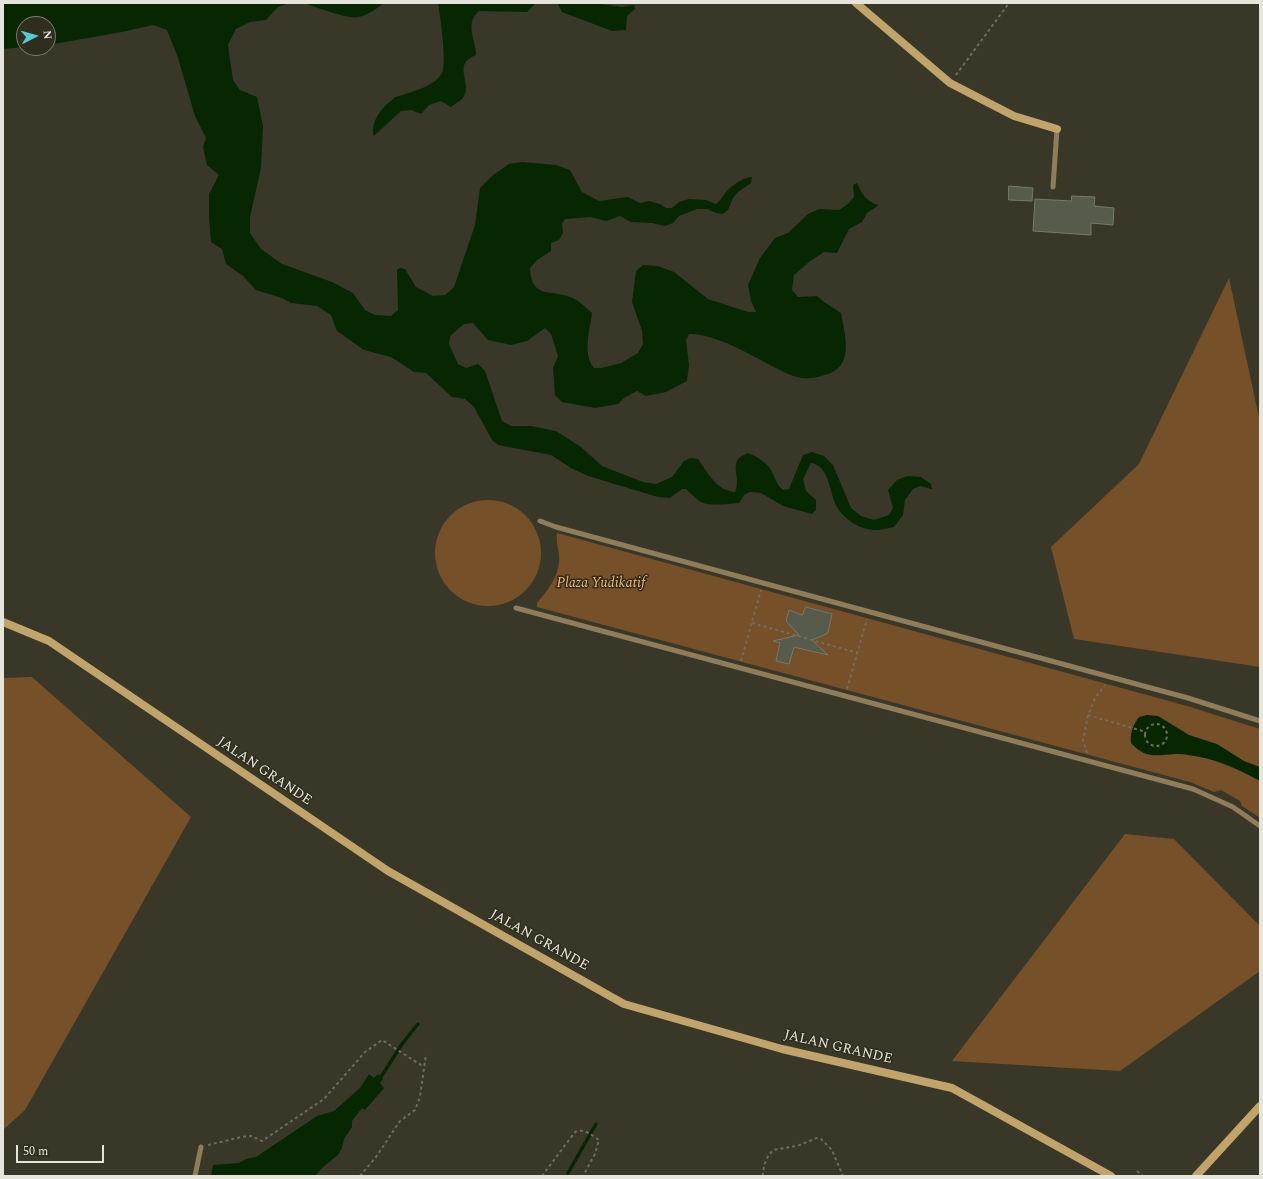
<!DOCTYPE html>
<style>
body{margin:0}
#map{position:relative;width:1263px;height:1179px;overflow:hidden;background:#393828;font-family:Spectral,serif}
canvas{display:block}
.frame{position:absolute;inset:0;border:4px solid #e6e5db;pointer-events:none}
.north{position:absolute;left:16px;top:16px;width:40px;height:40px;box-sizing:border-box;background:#2f2e1e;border:1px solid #78776a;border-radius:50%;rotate:84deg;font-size:11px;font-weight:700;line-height:16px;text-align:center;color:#e6e5db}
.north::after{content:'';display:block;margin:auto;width:14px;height:18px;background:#51ccd1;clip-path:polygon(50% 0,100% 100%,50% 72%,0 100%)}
.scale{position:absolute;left:16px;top:1145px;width:88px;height:18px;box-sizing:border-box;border:2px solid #e6e5db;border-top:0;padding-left:5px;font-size:12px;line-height:14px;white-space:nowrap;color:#e6e5db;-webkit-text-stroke:3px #2f2e1e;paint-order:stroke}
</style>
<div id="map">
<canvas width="1263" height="1179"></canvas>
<div class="frame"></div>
<div class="north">N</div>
<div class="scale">50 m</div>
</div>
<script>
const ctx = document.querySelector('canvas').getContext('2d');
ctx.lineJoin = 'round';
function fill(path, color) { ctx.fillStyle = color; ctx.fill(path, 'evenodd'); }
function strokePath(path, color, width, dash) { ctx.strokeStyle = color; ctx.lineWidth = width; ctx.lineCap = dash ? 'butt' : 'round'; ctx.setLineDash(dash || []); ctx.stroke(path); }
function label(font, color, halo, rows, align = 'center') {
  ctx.font = font + ' Spectral,serif'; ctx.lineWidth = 3; ctx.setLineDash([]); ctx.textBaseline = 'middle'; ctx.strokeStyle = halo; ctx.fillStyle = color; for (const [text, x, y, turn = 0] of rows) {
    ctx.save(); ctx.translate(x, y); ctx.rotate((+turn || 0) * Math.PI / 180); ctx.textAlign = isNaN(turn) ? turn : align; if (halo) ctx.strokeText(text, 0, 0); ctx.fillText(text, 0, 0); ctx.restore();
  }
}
const green = new Path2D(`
 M 1229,278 L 1260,422 L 1260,667 L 1074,639 L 1051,547 L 1139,464 Z
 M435 553a53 53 0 1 1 106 0a53 53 0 1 1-106 0Z
 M 557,533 L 1187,706 L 1260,729 L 1260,818 L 1242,806 L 1240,801 L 1221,790 L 1214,792 L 1190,782 L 537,607 L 537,603 C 548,590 561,574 559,555 C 558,545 556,544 557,533 Z
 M 32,677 L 191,817 L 25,1110 L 3,1130 L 3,678 Z
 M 1125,834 L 1174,839 L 1260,926 L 1260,971 L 1120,1071 L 952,1061 Z`);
const water = new Path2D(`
 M 3,3 L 290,3 L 278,7 L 266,20 L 250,22 L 236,29 L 228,45 L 233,80 L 240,90 L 257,97 L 263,126 L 261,168 L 250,217 L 250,233 L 261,249 L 282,264 L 332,282 L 353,293 L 365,310 L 375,315 L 391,316 L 398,310 L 397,270 L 400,268 L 405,269 L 416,287 L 433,296 L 445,295 L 454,287 L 475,225 L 480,188 L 493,175 L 509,164 L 522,162 L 556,165 L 570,170 L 582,192 L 599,201 L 628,197 L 640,203 L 649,201 L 660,204 L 666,208 L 672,208 L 679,202 L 689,199 L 706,200 L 716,204 C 722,200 724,193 729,189 C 734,184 745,177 752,177 L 751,183 L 738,192 L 733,198 L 728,210 L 723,214 L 716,213 L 707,209 L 697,209 L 679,216 L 673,223 L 665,226 L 652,223 L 631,222 L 620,216 L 606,221 L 590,217 L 565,219 L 562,223 L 563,233 L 559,240 L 551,243 L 551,251 L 537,260 L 530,268 C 531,299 550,289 570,297 C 579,300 585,307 592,313 C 590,330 582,354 594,368 L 601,368 L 621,363 L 638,353 L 643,344 L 642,331 L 632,302 L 636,271 L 643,265 L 658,266 L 674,272 L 708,299 L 748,312 L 756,312 L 751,301 L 748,285 L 760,258 L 775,238 L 788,233 L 808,214 L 819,209 L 839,210 L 848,204 L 854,197 L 853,185 L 857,183 C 862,194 866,202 879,205 L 867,213 L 862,222 L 849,229 L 837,253 L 824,252 L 809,262 L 794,275 L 792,290 L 798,297 L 817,296 L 824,302 L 841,313 C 845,336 855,367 825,375 C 820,376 815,378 810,378 C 798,380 786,373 776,368 C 752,356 715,333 689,334 L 686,340 L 689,365 L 687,381 L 666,392 L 646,396 L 637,391 L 624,398 L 618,404 L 595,408 L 562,402 L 555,395 L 553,368 L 558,356 L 551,334 L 545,328 L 527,341 L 511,345 L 488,340 L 473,323 L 464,324 L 450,336 L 449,344 L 458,364 L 466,368 L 478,364 L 485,371 L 502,421 L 511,426 L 531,426 L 556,431 L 581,447 L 602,466 L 643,482 L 656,484 L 672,477 L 684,461 L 690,458 L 698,459 C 708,473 717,491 735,492 C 741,480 731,467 739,458 C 741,456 745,455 747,453 C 755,455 764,461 769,467 C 775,475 775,484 783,490 L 789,489 L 803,455 L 812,452 L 824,456 L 833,465 L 851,508 L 861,516 L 874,520 L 889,515 L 893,508 L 888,490 L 897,480 L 907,476 L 921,477 L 931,484 L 932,489 L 920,486 L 913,489 L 905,500 L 903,515 L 894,527 C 888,528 882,530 876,530 C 860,530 845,520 837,507 C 829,493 830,466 811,463 L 803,479 L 806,491 L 816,500 L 816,510 L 812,514 L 783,506 L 761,493 L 750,492 L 744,495 L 739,503 C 729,504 712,506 703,503 C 696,500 692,494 686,489 L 682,489 L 670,498 L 658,497 L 588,476 L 571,468 L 551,455 L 498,445 L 492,440 L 474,407 L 465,399 L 452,397 L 426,373 L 414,372 L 391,357 L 364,350 L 337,331 L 331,315 L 317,306 L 291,303 L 282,298 L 256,290 L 243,276 L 226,264 L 222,249 L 211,242 L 209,218 L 209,194 L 219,175 L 207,165 L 203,147 L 206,138 L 195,116 L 178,58 L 167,30 L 153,25 L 122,32 L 48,45 L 48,24 L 24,24 L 24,47 L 3,49 Z
 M 304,3 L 384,3 C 376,9 368,15 359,17 C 349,20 316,7 304,3 Z
 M 438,3 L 536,3 L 527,12 L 479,11 C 464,24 476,39 476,55 C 450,65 475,84 462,99 C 459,102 454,104 451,107 L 441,101 L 429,105 L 421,114 L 411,110 L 401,111 L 374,136 C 369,124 382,107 392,100 C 394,97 399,96 403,95 C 416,90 435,86 442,73 C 447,63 440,16 438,3 Z
 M 557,3 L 595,3 L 622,7 L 634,5 L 635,9 L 627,16 L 626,30 L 612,31 L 562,12 Z
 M 1147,715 L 1158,716 L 1189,735 L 1217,744 L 1244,761 L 1260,767 L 1260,781 C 1241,771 1221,761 1200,757 C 1193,756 1186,754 1179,754 C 1157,754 1148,761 1131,743 C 1130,733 1133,725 1139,717 Z
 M 369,1074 L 374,1078 L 378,1074 L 383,1079 L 380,1083 L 384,1088 L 365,1110 L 362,1108 L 352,1121 L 352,1127 L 344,1139 L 342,1148 L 338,1155 L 323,1167 L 315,1176 L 211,1176 L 213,1165 L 239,1163 L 246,1159 L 256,1157 L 317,1116 L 334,1111 L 360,1088 Z`);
const stream = new Path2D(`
 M 381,1077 L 402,1044 L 418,1024
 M 568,1173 L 596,1124`);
const building = new Path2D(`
 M 1009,186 L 1033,188 L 1032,201 L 1009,200 Z
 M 1072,196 L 1095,197 L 1094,206 L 1114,208 L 1113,225 L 1091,223 L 1091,235 L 1033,231 L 1035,199 L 1071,201 Z
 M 806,607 L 832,614 L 828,633 L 812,640 L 828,655 L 794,647 L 789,664 L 776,661 L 780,643 L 773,641 L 799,635 L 786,621 L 789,610 L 802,615 Z`);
const path = new Path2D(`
 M 956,75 L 1009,3
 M 752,623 L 858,653
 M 741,661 L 761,590
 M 847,689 L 867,619
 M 1088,715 L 1146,732
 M1145 735a11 11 0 1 1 22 0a11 11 0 1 1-22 0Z
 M 1087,753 L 1083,741 L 1088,715 L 1095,698 L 1105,685
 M 208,1145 L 241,1137 L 251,1136 L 262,1141 L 324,1099 L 365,1052 L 382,1040 L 424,1067
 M 1137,1171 L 1143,1176
 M 360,1176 L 376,1157 L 400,1121 L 415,1110 L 420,1097 L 426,1054
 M 542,1176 L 575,1132 C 585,1128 591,1135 599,1140 L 595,1154 L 583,1176
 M 763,1176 C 763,1165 766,1158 773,1150 L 797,1146 L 817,1138 L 821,1139 L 832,1150 L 843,1176`);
const lane = new Path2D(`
 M 1053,187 L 1057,129
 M 540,521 L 556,527 L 1188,698 L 1260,721
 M 516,608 L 1193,789 L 1233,807 L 1260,826
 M 195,1176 L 201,1147`);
const secondary = new Path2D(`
 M 856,3 L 950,83 L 1014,116 L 1057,129
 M 3,622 L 49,641 L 388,871 L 624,1004 L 782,1049 L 952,1088 L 1111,1176
 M 1196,1176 L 1260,1106`);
const parkNames = [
 ["Plaza Yudikatif",601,584]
];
const streetNames = [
 ["JALAN GRANDE",264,772,34],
 ["JALAN GRANDE",539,941,29],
 ["JALAN GRANDE",838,1048,13]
];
fill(green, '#765029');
fill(water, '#062702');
strokePath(stream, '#062702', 3.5);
fill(building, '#565b4b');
strokePath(building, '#757b6a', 1);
strokePath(path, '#6e6d5f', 2, [3, 3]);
strokePath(lane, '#8f7d59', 5);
strokePath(secondary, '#c1a46a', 8);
label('italic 14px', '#fdb56e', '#2f2e1e', parkNames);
label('14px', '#e6e5db', '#2f2e1e', streetNames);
</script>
